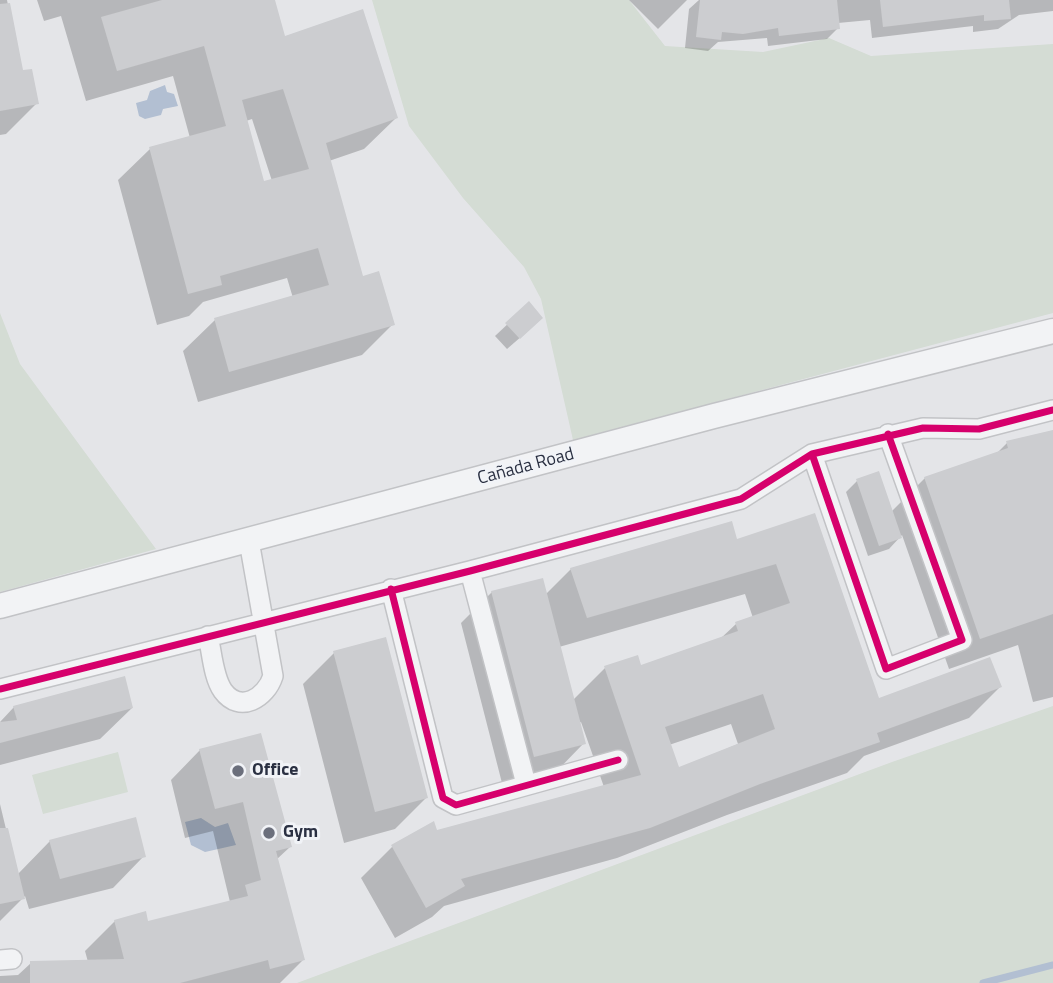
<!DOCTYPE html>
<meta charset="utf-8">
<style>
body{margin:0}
canvas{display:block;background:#e4e5e8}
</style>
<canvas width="1053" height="983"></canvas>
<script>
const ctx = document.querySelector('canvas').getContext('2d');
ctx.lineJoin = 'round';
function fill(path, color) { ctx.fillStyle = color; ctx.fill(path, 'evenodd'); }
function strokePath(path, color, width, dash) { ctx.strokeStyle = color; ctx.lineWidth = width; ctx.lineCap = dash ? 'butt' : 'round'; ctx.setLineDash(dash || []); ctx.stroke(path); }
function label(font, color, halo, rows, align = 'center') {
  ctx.font = font + ' "Titillium Web",sans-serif'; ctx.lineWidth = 6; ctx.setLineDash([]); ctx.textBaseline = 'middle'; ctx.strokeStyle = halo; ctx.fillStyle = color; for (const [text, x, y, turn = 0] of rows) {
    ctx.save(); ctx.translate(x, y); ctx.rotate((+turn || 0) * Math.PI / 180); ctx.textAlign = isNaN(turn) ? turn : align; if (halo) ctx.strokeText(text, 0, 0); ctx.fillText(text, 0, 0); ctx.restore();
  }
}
const green = new Path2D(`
 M 372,0 L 629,0 L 665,46 L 763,52 L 829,38 L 871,56 L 1053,44 L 1053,313 L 573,440 L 541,299 L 524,267 L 463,198 L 409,126 Z
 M 0,313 L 20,364 L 156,549 L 0,592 Z
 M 1053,706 L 1053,983 L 297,983 L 892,762 Z
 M 118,752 L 128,792 L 43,814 L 32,775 Z`);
const water = new Path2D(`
 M 165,85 L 167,92 L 174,94 L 178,106 L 163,109 L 161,115 L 145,119 L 139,116 L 136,103 L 147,100 L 150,91 Z
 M 201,818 L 215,827 L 228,823 L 236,845 L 205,852 L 191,845 L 185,822 Z`);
const shadow = new Path2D(`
 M 0,0 L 7,0 L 21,72 L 37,103 L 6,134 L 0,135 Z
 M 37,0 L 273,0 L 284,38 L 396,118 L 364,149 L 329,161 L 362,278 L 393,324 L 362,355 L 198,402 L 183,351 L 215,320 L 293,298 L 287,278 L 203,302 L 189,316 L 157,325 L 118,180 L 150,149 L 190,138 L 173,76 L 86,101 L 61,16 L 44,21 ZM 252,119 L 272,181 L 263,184 L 246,121 Z
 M 629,0 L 687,0 L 658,29 Z
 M 699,0 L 1053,0 L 1053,11 L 1019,15 L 998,29 L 973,32 L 973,26 L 872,38 L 870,20 L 838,23 L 838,28 L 827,39 L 768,46 L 767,38 L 718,42 L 708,51 L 685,48 L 689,9 Z
 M 529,304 L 530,329 L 507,349 L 495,336 Z
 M 1053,432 L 1053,697 L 1033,702 L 1018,645 L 949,669 L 902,535 L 889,549 L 868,556 L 846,492 L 857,481 L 891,512 L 925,478 L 996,454 L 1007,443 Z
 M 814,515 L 878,700 L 1000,687 L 969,718 L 864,756 L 847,773 L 727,815 L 617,858 L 444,906 L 432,917 L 395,938 L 361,878 L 392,847 L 604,787 L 581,722 L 579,723 L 584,743 L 553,775 L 503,787 L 461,623 L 492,592 L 546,594 L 571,569 L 736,541 ZM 745,594 L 753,618 L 736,624 L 720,639 L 640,667 L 605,668 L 573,700 L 559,647 ZM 731,724 L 738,744 L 678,769 L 669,745 Z
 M 334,653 L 426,798 L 395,829 L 344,843 L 303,684 Z
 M 14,707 L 132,708 L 100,739 L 0,765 L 0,722 Z
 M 200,750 L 290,847 L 276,860 L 303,960 L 280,983 L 0,983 L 0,976 L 18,975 L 31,963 L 88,962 L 85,951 L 115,921 L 147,923 L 230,902 L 213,831 L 185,838 L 171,780 Z
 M 0,804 L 17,875 L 50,841 L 144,856 L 113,888 L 29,909 L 25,896 L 0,921 Z`);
const stream = new Path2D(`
 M 983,983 L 1053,965`);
const building = new Path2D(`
 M 162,0 L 275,0 L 285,36 L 363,9 L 398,118 L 326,143 L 363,276 L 379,271 L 395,325 L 229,372 L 214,318 L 329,285 L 318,248 L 220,276 L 222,285 L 188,294 L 149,147 L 226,126 L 204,46 L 117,71 L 101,17 ZM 283,89 L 309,169 L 264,181 L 242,100 Z
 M 700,0 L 837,0 L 840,29 L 779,36 L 778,28 L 743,34 L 722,32 L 721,40 L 696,37 Z
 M 880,0 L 1009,0 L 1011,19 L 984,21 L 984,15 L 883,27 Z
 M 10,3 L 23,70 L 32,69 L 39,104 L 0,111 L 0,4 Z
 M 529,301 L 543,318 L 520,339 L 505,323 Z
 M 1053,430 L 1053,614 L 980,639 L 924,477 L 1008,448 L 1006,441 Z
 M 879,471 L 902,538 L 879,546 L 856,479 Z
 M 815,513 L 879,698 L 990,657 L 1002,687 L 877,733 L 880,742 L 760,784 L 650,828 L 461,879 L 465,886 L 426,908 L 391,845 L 434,821 L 437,830 L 641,775 L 604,666 L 638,655 L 641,665 L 738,631 L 735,622 L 790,603 L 776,564 L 587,618 L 570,568 L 732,521 L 737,539 ZM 763,694 L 775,729 L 679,767 L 665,727 Z
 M 543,578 L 586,744 L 534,757 L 491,591 Z
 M 386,637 L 428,798 L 375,812 L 333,651 Z
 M 125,676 L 133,708 L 0,743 L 0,722 L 17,720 L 13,706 Z
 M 261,733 L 292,847 L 276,851 L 305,960 L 270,969 L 268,960 L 180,983 L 30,983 L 30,961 L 124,959 L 114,920 L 146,911 L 148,921 L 248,896 L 245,885 L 261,880 L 243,802 L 215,809 L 199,749 Z
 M 136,817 L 146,857 L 60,879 L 49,840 Z
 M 0,828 L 8,828 L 25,899 L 0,904 Z`);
const minor = new Path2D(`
 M 812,454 L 886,669 L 962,640 L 888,434
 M 470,571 L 526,784
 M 391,589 L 443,798 L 456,805 L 618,760
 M 208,636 C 212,652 213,677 223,691 C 240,714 266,698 273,676 L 249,541
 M 0,689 L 470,571 L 741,499 L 812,454 L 923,428 L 979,429 L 1053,410
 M 0,960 L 12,959`);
const tertiary = new Path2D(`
 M 0,606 L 714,416 L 1053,331`);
const cycleway = new Path2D(`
 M 812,454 L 886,669 L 962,640 L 888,434
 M 391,589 L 443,798 L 456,805 L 618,760
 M 0,689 L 470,571 L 741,499 L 812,454 L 923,428 L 979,429 L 1053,410`);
const markers = [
 [238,771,7,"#6b6f7c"],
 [269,833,7,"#6b6f7c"]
];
const streetNames = [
 ["Cañada Road",526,467,-15]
];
const poiNames = [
 ["Office",252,771],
 ["Gym",283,833]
];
fill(green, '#d4dcd4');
fill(water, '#b2bfd2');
fill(shadow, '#0003');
strokePath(stream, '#b2bfd2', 7);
fill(building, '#cccdd0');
strokePath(minor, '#c2c3c6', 22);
strokePath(tertiary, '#c2c3c6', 27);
strokePath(minor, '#f2f3f5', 19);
strokePath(tertiary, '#f2f3f5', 24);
strokePath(cycleway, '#d6006c', 7);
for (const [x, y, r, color] of markers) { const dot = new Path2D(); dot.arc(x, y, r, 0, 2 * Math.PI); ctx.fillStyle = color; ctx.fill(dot); strokePath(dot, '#f1f3f7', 2.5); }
label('18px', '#2a3042', '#f1f3f7', streetNames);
label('bold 18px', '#2a3042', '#f1f3f7', poiNames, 'left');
</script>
